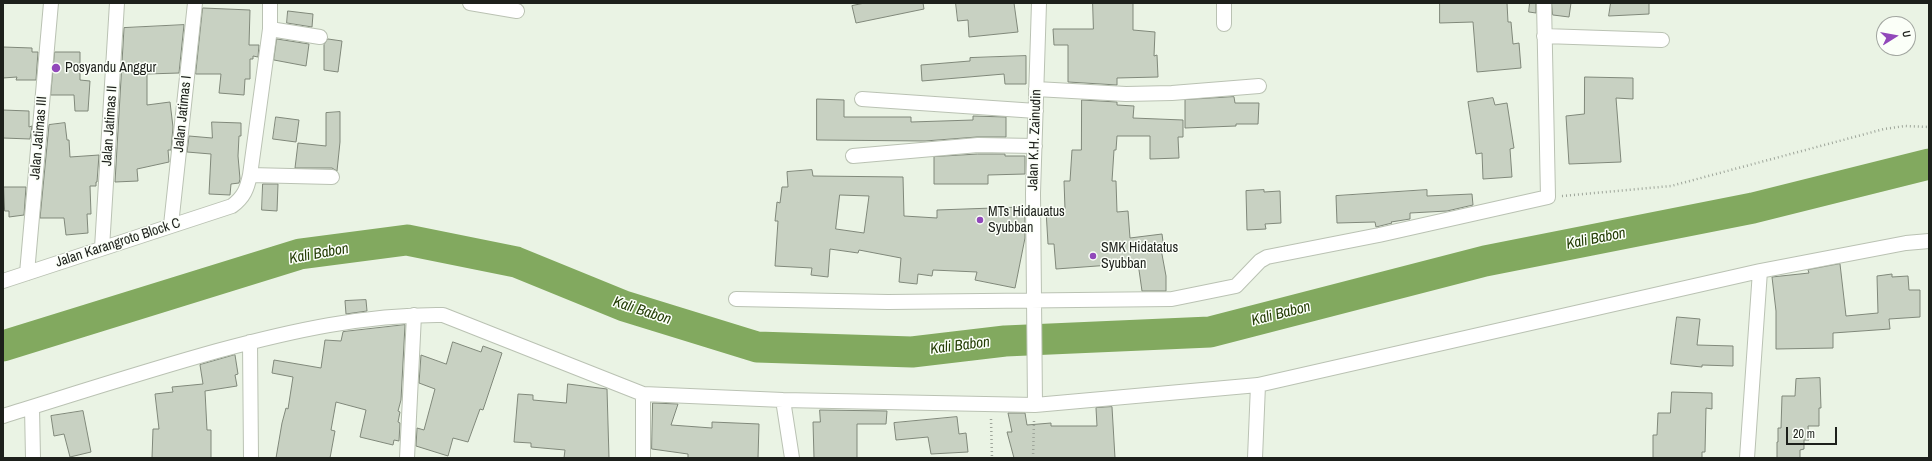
<!DOCTYPE html>
<style>
body{margin:0}
#map{position:relative;width:1932px;height:461px;overflow:hidden;background:#eaf3e4;font-family:"Archivo Narrow",sans-serif}
canvas{display:block}
.frame{position:absolute;inset:0;border:4px solid #1d201b;pointer-events:none}
.north{position:absolute;left:1876px;top:16px;width:40px;height:40px;box-sizing:border-box;background:#fbfff8;border:1px solid #a2a6a0;border-radius:50%;rotate:79deg;font-size:11px;font-weight:700;line-height:16px;text-align:center;color:#1d201b}
.north::after{content:'';display:block;margin:auto;width:14px;height:18px;background:#9148ba;clip-path:polygon(50% 0,100% 100%,50% 72%,0 100%)}
.scale{position:absolute;left:1786px;top:427px;width:51px;height:18px;box-sizing:border-box;border:2px solid #1d201b;border-top:0;padding-left:5px;font-size:12px;line-height:14px;white-space:nowrap;color:#1d201b;-webkit-text-stroke:3px #fbfff8;paint-order:stroke}
</style>
<div id="map">
<canvas width="1932" height="461"></canvas>
<div class="frame"></div>
<div class="north">U</div>
<div class="scale">20 m</div>
</div>
<script>
const ctx = document.querySelector('canvas').getContext('2d');
ctx.lineJoin = 'round';
function strokePath(path, color, width, dash) { ctx.strokeStyle = color; ctx.lineWidth = width; ctx.lineCap = dash ? 'butt' : 'round'; ctx.setLineDash(dash || []); ctx.stroke(path); }
function fill(path, color) { ctx.fillStyle = color; ctx.fill(path, 'evenodd'); }
function label(font, color, halo, rows, align = 'center') {
  ctx.font = font + ' "Archivo Narrow",sans-serif'; ctx.lineWidth = 3; ctx.setLineDash([]); ctx.textBaseline = 'middle'; ctx.strokeStyle = halo; ctx.fillStyle = color; for (const [text, x, y, turn = 0] of rows) {
    ctx.save(); ctx.translate(x, y); ctx.rotate((+turn || 0) * Math.PI / 180); ctx.textAlign = isNaN(turn) ? turn : align; if (halo) ctx.strokeText(text, 0, 0); ctx.fillText(text, 0, 0); ctx.restore();
  }
}
const river = new Path2D(`
 M 3,346 L 300,254 L 407,240 L 516,262 L 624,306 L 757,347 L 912,352 L 1005,341 L 1210,332 L 1485,261 L 1753,208 L 1929,164`);
const building = new Path2D(`
 M 865,3 L 923,3 L 924,9 L 856,23 L 852,6 Z
 M 956,3 L 1014,3 L 1018,32 L 969,37 L 968,20 L 958,21 Z
 M 1093,3 L 1133,3 L 1133,30 L 1155,32 L 1154,56 L 1157,55 L 1158,77 L 1117,78 L 1117,85 L 1068,82 L 1068,45 L 1054,45 L 1053,29 L 1093,29 Z
 M 1440,3 L 1507,3 L 1508,22 L 1511,22 L 1513,44 L 1519,43 L 1521,68 L 1477,72 L 1473,22 L 1440,23 Z
 M 1530,3 L 1536,3 L 1536,13 L 1529,12 Z
 M 1552,3 L 1571,3 L 1569,17 L 1553,15 Z
 M 1611,3 L 1649,3 L 1649,14 L 1609,16 Z
 M 203,8 L 250,10 L 249,45 L 259,45 L 258,57 L 253,56 L 253,59 L 250,59 L 250,79 L 245,79 L 244,95 L 219,93 L 221,74 L 196,74 Z
 M 288,11 L 313,14 L 312,27 L 287,23 Z
 M 184,25 L 179,73 L 147,74 L 147,105 L 170,102 L 173,127 L 171,150 L 168,150 L 169,162 L 137,169 L 138,181 L 115,182 L 124,28 Z
 M 277,39 L 309,44 L 306,66 L 274,60 Z
 M 328,39 L 342,41 L 338,72 L 324,70 L 324,45 Z
 M 3,47 L 32,48 L 32,52 L 38,52 L 36,80 L 16,80 L 17,77 L 3,78 Z
 M 55,52 L 80,52 L 80,80 L 90,81 L 88,111 L 75,111 L 74,95 L 51,95 Z
 M 1026,56 L 1026,84 L 1005,84 L 1004,74 L 922,81 L 921,65 L 970,61 L 970,58 Z
 M 1585,77 L 1633,78 L 1633,99 L 1616,98 L 1621,162 L 1569,164 L 1566,116 L 1584,114 Z
 M 1234,97 L 1235,103 L 1259,103 L 1258,124 L 1236,124 L 1236,126 L 1185,128 L 1185,100 Z
 M 1493,98 L 1495,105 L 1507,103 L 1514,148 L 1510,149 L 1512,177 L 1483,179 L 1482,153 L 1476,154 L 1468,102 Z
 M 817,99 L 844,100 L 844,117 L 911,117 L 911,122 L 973,120 L 973,116 L 1006,117 L 1006,137 L 977,137 L 925,141 L 817,140 Z
 M 1082,100 L 1117,102 L 1117,105 L 1134,106 L 1133,118 L 1183,120 L 1183,137 L 1178,137 L 1179,158 L 1150,159 L 1150,136 L 1117,136 L 1116,150 L 1114,150 L 1112,181 L 1116,181 L 1117,212 L 1128,211 L 1130,238 L 1162,234 L 1164,249 L 1161,249 L 1166,276 L 1166,291 L 1142,291 L 1138,263 L 1056,269 L 1054,244 L 1048,244 L 1046,210 L 1065,209 L 1064,181 L 1070,181 L 1072,150 L 1081,150 Z
 M 3,110 L 29,111 L 29,127 L 32,126 L 30,139 L 3,138 Z
 M 340,112 L 340,142 L 337,171 L 332,168 L 295,168 L 298,143 L 326,146 L 326,113 Z
 M 276,117 L 299,120 L 296,142 L 273,139 Z
 M 212,122 L 241,123 L 241,136 L 239,136 L 238,156 L 240,179 L 239,183 L 231,184 L 230,195 L 209,194 L 211,154 L 187,152 L 189,136 L 212,138 Z
 M 65,123 L 67,140 L 69,140 L 70,157 L 99,155 L 97,182 L 96,182 L 96,186 L 90,186 L 91,214 L 87,214 L 88,233 L 66,235 L 64,218 L 40,218 L 49,125 Z
 M 978,154 L 1005,154 L 1005,156 L 1025,156 L 1025,174 L 988,175 L 988,184 L 934,184 L 934,157 Z
 M 812,170 L 813,176 L 903,177 L 904,216 L 937,218 L 937,210 L 1021,207 L 1022,212 L 1025,211 L 1025,238 L 1015,288 L 975,280 L 977,272 L 933,270 L 932,276 L 918,274 L 917,284 L 899,282 L 901,258 L 859,250 L 858,253 L 830,249 L 828,277 L 811,275 L 812,268 L 775,266 L 778,221 L 775,221 L 777,202 L 780,203 L 782,187 L 788,187 L 787,172 ZM 840,195 L 869,196 L 864,233 L 836,229 Z
 M 263,184 L 278,184 L 277,211 L 262,210 Z
 M 4,187 L 26,187 L 24,215 L 9,217 L 9,211 L 5,211 Z
 M 1264,190 L 1264,192 L 1280,191 L 1281,223 L 1265,224 L 1266,229 L 1247,230 L 1246,191 Z
 M 1427,190 L 1427,196 L 1472,194 L 1473,205 L 1447,211 L 1410,213 L 1410,219 L 1391,222 L 1392,223 L 1376,227 L 1375,222 L 1337,223 L 1336,196 Z
 M 1840,264 L 1846,316 L 1878,313 L 1877,276 L 1892,274 L 1892,277 L 1908,276 L 1909,290 L 1920,290 L 1920,317 L 1889,319 L 1890,329 L 1833,333 L 1833,348 L 1776,349 L 1776,311 L 1772,277 L 1809,273 L 1808,270 Z
 M 366,300 L 367,311 L 346,314 L 345,301 Z
 M 1677,317 L 1700,319 L 1697,345 L 1733,346 L 1733,366 L 1702,365 L 1702,367 L 1671,364 Z
 M 405,325 L 401,400 L 398,411 L 400,412 L 398,422 L 400,423 L 399,441 L 394,440 L 393,445 L 360,437 L 366,410 L 336,402 L 331,430 L 335,431 L 330,458 L 276,458 L 282,423 L 286,408 L 288,409 L 293,377 L 272,373 L 274,360 L 321,368 L 325,340 L 341,341 L 343,332 Z
 M 453,342 L 481,352 L 483,346 L 502,353 L 483,410 L 480,409 L 468,442 L 453,438 L 448,456 L 416,446 L 417,428 L 424,430 L 435,389 L 419,383 L 421,355 L 446,364 Z
 M 235,355 L 238,374 L 235,375 L 237,386 L 205,391 L 207,430 L 211,430 L 211,458 L 152,458 L 153,429 L 159,429 L 155,394 L 173,392 L 172,387 L 203,384 L 200,365 Z
 M 1820,378 L 1821,408 L 1819,408 L 1819,426 L 1808,426 L 1809,440 L 1804,440 L 1804,449 L 1800,450 L 1800,458 L 1777,458 L 1777,442 L 1778,442 L 1778,428 L 1781,428 L 1782,396 L 1795,396 L 1796,379 Z
 M 568,384 L 607,389 L 609,458 L 564,458 L 565,450 L 531,447 L 531,443 L 514,442 L 518,394 L 533,395 L 533,400 L 566,403 Z
 M 1672,392 L 1712,393 L 1712,409 L 1706,408 L 1705,452 L 1702,452 L 1702,458 L 1653,458 L 1653,435 L 1657,435 L 1658,413 L 1670,413 Z
 M 653,403 L 678,404 L 671,425 L 712,428 L 712,422 L 759,424 L 758,458 L 688,458 L 688,454 L 652,449 Z
 M 1112,407 L 1115,458 L 1014,458 L 1007,432 L 1012,432 L 1008,413 L 1025,413 L 1027,425 L 1051,423 L 1051,426 L 1097,426 L 1096,408 Z
 M 820,410 L 887,411 L 886,424 L 857,424 L 857,458 L 814,458 L 813,422 L 820,422 Z
 M 83,411 L 91,452 L 70,457 L 64,434 L 54,436 L 51,416 Z
 M 957,417 L 959,434 L 966,433 L 968,452 L 931,454 L 928,437 L 896,440 L 894,423 Z`);
const path = new Path2D(`
 M 1562,196 L 1671,186 L 1884,129 L 1905,126 L 1929,127
 M 991,419 L 992,458
 M 1033,458 L 1034,421`);
const minor = new Path2D(`
 M 470,3 L 517,11
 M 1224,3 L 1224,24
 M 270,29 L 320,37
 M 1544,36 L 1662,40
 M 1036,89 L 1126,94 L 1172,93 L 1259,86
 M 862,99 L 1036,111
 M 853,156 L 978,145 L 1035,146
 M 250,175 L 332,177
 M 171,225 L 195,3
 M 102,248 L 117,3
 M 27,273 L 51,3
 M 3,281 L 232,206 C 244,197 247,189 250,175 L 270,29 L 270,3
 M 736,299 L 888,302 L 1172,299 L 1236,286 L 1260,261 L 1267,257 L 1379,235 L 1548,197 L 1544,3
 M 250,342 L 251,458
 M 643,394 L 643,458
 M 783,400 L 792,458
 M 1035,405 L 1033,193 L 1039,3
 M 32,407 L 33,458
 M 3,416 C 74,394 145,371 217,351 C 291,331 366,314 443,315 L 643,394 L 783,400 L 1035,405 L 1258,385 L 1760,271 L 1906,243 L 1929,241
 M 407,458 L 414,315
 M 1255,458 L 1258,385
 M 1747,458 L 1760,271`);
const markers = [
 [56,68,5,"#9148ba"],
 [980,220,4,"#9148ba"],
 [1093,256,4,"#9148ba"]
];
const poiNames = [
 ["Posyandu Anggur",65,68],
 ["MTs Hidauatus",988,212],
 ["Syubban",988,228],
 ["SMK Hidatatus",1101,248],
 ["Syubban",1101,264]
];
const streetNames = [
 ["Jalan Jatimas I",183,114,-84],
 ["Jalan Jatimas II",110,126,-86],
 ["Jalan Jatimas III",39,138,-85],
 ["Jalan K.H. Zainudin",1035,140,-88],
 ["Jalan Karangroto Block C",118,243,-18]
];
const waterNames = [
 ["Kali Babon",1596,239,-11],
 ["Kali Babon",319,254,-10],
 ["Kali Babon",642,311,18],
 ["Kali Babon",1281,314,-14],
 ["Kali Babon",960,346,-7]
];
strokePath(river, '#82a95f', 31);
fill(building, '#c8d1c2');
strokePath(building, '#80887a', 1);
strokePath(minor, '#bac2b3', 16);
strokePath(path, '#9ea59a', 2.5, [1, 3]);
strokePath(minor, '#fff', 14);
for (const [x, y, r, color] of markers) { const dot = new Path2D(); dot.arc(x, y, r, 0, 2 * Math.PI); ctx.fillStyle = color; ctx.fill(dot); strokePath(dot, '#fbfff8', 1.5); }
label('14px', '#1d201b', '#fbfff8', poiNames, 'left');
label('14px', '#1d201b', '#fbfff8', streetNames);
label('italic 15px', '#243d05', '#fbfff8', waterNames);
</script>
